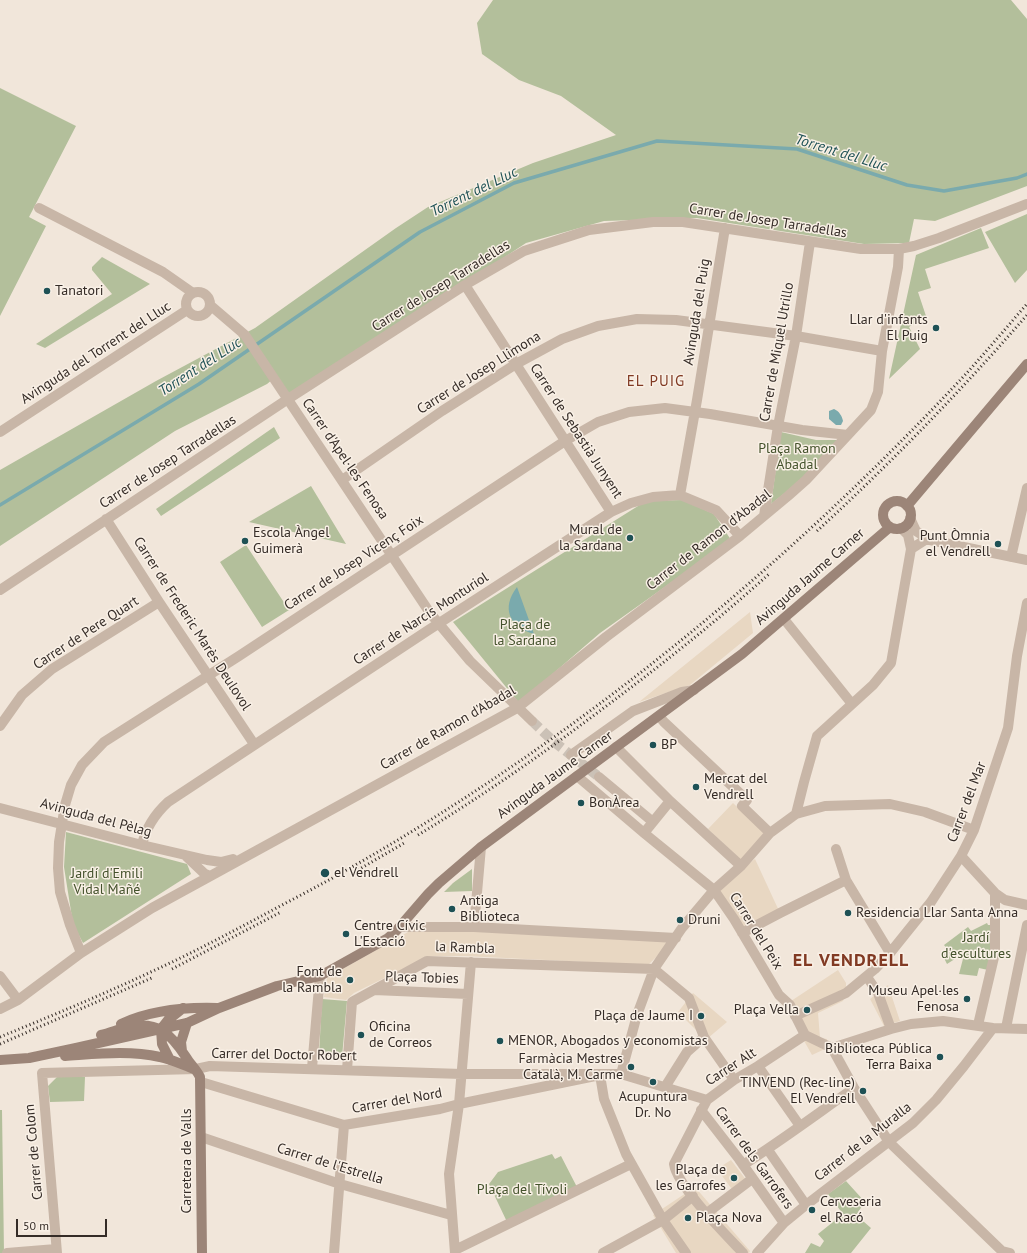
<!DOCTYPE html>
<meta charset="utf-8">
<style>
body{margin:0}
#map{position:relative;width:1027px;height:1253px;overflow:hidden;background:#f1e6da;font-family:"PT Sans",sans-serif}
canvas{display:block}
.scale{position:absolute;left:16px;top:1219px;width:91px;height:18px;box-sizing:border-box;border:2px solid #352c27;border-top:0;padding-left:5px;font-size:12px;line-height:14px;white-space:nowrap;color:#352c27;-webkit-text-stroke:3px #f9f0e6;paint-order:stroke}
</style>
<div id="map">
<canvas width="1027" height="1253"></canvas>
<div class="scale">50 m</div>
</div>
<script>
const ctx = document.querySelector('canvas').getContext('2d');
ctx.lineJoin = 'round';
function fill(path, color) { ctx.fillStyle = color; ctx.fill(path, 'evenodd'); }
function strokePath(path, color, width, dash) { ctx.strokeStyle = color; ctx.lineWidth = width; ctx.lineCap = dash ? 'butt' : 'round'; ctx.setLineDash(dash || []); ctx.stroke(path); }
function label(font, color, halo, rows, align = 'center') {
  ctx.font = font + ' "PT Sans",sans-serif'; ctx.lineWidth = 3; ctx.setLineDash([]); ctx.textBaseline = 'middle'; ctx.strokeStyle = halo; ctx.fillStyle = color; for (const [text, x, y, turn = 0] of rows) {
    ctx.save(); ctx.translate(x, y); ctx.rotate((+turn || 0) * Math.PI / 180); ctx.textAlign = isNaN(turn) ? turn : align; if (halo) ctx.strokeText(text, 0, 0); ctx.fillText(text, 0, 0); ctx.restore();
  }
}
const green = new Path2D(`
 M 493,0 L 1011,0 L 1027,19 L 1027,186 L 935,221 L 914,219 L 909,243 L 864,244 L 697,218 L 604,221 L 526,243 L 390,333 L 288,399 L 273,379 L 267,384 L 175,431 L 0,546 L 0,470 L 156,381 L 255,328 L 396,228 L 428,207 L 533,163 L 616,135 L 561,96 L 519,80 L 482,54 L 477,23 Z
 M 0,88 L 76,126 L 29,217 L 46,226 L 0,316 Z
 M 1027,214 L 1027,270 L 1015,283 L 985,232 Z
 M 981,228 L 989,248 L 925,269 L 931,288 L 918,292 L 926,316 L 909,327 L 920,349 L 889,379 L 916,255 Z
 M 102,257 L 150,284 L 45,348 L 36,344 L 112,294 L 92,270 L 92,267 Z
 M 274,427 L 280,438 L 161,516 L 156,509 Z
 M 781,432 L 816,440 L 838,440 L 809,474 L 771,504 Z
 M 311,486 L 346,544 L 249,522 Z
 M 682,500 L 714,514 L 731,540 L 600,633 L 519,703 L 453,622 L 646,501 Z
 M 246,545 L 289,610 L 262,627 L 220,562 Z
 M 66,832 L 187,864 L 191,874 L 83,943 L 73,924 L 64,867 Z
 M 472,869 L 472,891 L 444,892 L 453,883 Z
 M 987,923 L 988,925 L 990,925 L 992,953 L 988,970 L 979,968 L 977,976 L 959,974 L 964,955 L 961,955 L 947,964 L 942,954 L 948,950 L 944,945 L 968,927 L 971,931 Z
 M 322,999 L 347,1001 L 342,1057 L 319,1055 Z
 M 57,1077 L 85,1077 L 84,1101 L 50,1102 L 48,1086 Z
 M 0,1110 L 2,1110 L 4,1253 L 0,1253 Z
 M 552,1154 L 555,1159 L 561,1156 L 578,1189 L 508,1224 L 489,1184 L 498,1172 Z
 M 846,1181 L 865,1202 L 856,1215 L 871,1228 L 851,1253 L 805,1253 L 811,1243 L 820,1247 L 824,1241 L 818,1234 L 843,1214 L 828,1194 Z`);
const plaza = new Path2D(`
 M 750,612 L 753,633 L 690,685 L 639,702 Z
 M 733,803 L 765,834 L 741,860 L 708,829 Z
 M 755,859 L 780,913 L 742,933 L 714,890 Z
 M 420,930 L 676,938 L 648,965 L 465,956 L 429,956 L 354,993 L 346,1000 L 324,997 L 327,978 L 408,932 Z
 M 838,970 L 846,983 L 846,993 L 843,1001 L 818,1013 L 820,1038 L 827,1039 L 826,1045 L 827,1048 L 812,1055 L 803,1039 L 791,1001 Z
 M 888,985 L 900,1021 L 884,1026 L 870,999 Z
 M 693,993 L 727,1022 L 708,1038 L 699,1033 L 678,1012 Z
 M 731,1160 L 750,1185 L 734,1192 L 717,1169 Z
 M 695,1187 L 750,1251 L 749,1253 L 676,1253 L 653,1215 Z`);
const water = new Path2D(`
 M 834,409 C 839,411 842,416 843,421 L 841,425 L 836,425 L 829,419 L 829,411 Z
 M 517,587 L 534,634 C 509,627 501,608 517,587 Z`);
const stream = new Path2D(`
 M 0,505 L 199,384 L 420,232 L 514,183 L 657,141 L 797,149 L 907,185 L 944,191 L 1017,178 L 1027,174`);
const streetTunnel = new Path2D(`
 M 532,721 L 553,741 L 599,777`);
const street = new Path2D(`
 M 39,208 L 163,272 L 193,293
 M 465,285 L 611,512
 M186 304a12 12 0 1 1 24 0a12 12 0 1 1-24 0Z
 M 210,305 L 245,335 L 430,613 L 470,661 L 532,721
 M 0,432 L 187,310
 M 342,480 L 442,411 L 516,364 L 562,339 L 598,326 L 637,319 L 676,320 L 796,336 L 882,351
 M 680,495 L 697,400 L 725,228
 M 764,516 L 778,426 L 796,336 L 810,242
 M 910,518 L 916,531 L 930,540
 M 106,519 L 159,602 L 254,744
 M 911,549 L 925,540 L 930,540 L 1027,560
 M 1011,557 L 1027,488
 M 0,590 L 288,399 L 465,285 L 524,251 L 589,230 L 653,222 L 683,222 L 861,249 L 899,249 L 914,246 L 939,238 L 1027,204
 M 784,619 L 852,704
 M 659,716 L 664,722 L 747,800 L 742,806 L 770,833
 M 0,726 L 22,695 L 52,669 L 159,602
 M 616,747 L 670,801 L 644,833
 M 571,755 L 633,711 L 682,692 L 694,690
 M 577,776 L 644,833 L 714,890 L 734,919 L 779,995 L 790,1005 L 805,1035 L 832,1048 L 891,1029 L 911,1024 L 943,1021 L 993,1028 L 1027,1029
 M 599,777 L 653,822
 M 670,801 L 741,866
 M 0,808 L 142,845 L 207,860 L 221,862 L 233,859
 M 796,814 L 825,806 L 890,804 L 925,812 L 974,830
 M 142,845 C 146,827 155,814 168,802 L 427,631 L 611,512 L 631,503 L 653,497 L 680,495 L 716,510 L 740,536
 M 836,849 L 846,880 L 890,953
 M 185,855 L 205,874 L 210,876
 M 961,856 L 995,893 L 1005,900 L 1027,905
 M 400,927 L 474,927 L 676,938
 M 474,927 L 481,847
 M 742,933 L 780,913 L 846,880
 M 81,953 L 70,925 L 60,892 L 58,868 L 59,842 L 65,805 L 71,785 L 82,765 L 104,742 L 239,656 L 565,441 L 598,422 L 629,412 L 665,408 L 710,414 L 802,430 L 848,435
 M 654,969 L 689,998 L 704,1037 L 734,1080
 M 0,976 L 18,1000
 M 867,977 L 878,993 L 891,1029
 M 374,990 L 468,994
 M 0,1009 L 18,1000 L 81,953 L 152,908 L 517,708 L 606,637 L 740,536 L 788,496 L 806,480 L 871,410 L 878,392 L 882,351 L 898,267 L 899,249
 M 795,1016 L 846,993 L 875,969 L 890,953 L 931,902 L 961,856 L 974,830 L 1008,728 L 1017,656 L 1027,603
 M 978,1025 L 995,953 L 995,893
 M 1006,1028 L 1027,925
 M 832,1048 L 854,1088 L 889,1142 L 1002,1251 L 1010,1253
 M 758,1066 L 800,1126
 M 312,1068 L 320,976
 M 347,1070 L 352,1002 L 427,961 L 654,969
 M 621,1074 L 637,1015 L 654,969 L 682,928 L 714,890 L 741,866 L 770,833 L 796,814 L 804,782 L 817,736 L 873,685 L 891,663 L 911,549 L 908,535 L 901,528
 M 201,1082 L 344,1125 L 440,1109 L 459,1104 L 600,1075 L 604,1099 L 626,1154 L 663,1220 L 686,1253
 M 665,1087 L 687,1052 L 704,1037
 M 701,1110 L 739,1159 L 784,1223
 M 201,1137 L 340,1184 L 451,1215
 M 768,1150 L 806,1205
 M 743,1165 C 781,1141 817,1114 854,1088
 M 707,1213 L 752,1179
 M 455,1250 L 631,1164
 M 7,1253 L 56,1249
 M 57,1253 L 42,1073 L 196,1069 L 210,1066 L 462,1074 L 621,1074 L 707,1100
 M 334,1253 L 344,1125
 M 455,1253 L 449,1174 L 459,1104 L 471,962
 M 603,1253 L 663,1220 L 693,1196
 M 743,1253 C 726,1235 677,1186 674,1164 L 707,1100 L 734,1080 L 758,1066 L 805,1035
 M 757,1253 L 784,1223 L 806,1205 L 913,1123 L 936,1100 L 964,1066 L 993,1028`);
const secondary = new Path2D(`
 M883 515a14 14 0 1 1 28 0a14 14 0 1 1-28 0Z
 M 907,506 L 1027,364
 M 121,1024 C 151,1010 184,1007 217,1008
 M 101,1035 C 110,1033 119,1029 128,1027 C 158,1021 170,1033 186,1057 C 190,1064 196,1069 200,1077 L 202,1253
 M 182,1051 L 181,1042 L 187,1023
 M 65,1056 C 96,1054 129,1050 160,1057 C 171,1059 183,1065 194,1069
 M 0,1060 L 29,1058 L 76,1048 L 187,1023 L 219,1008 L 277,986 L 320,976 L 388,938 L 396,931 L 428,894 L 439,883 L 481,847 L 742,654 L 890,527
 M 170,1060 L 162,1044 L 161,1029 L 168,1020 L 183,1008`);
const rail = new Path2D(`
 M 817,531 C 891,463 961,391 1027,315
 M 418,835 C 484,795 547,751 609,704 C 664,663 718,620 769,574
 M 351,874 L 406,842
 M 172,969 L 281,912
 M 0,1037 C 51,1016 102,995 153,971 C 188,955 222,937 256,919 C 280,906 305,893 329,880 C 565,748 779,574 964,376 C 985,353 1006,328 1027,304
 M 0,1044 L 154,977`);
const markers = [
 [47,291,4,"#1e5155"],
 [936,328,4,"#1e5155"],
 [630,538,4,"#1e5155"],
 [245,541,4,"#1e5155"],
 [998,544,4,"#1e5155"],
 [653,745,4,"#1e5155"],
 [696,787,4,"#1e5155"],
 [581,803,4,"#1e5155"],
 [325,873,5,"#1e5155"],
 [452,909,4,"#1e5155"],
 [848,913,4,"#1e5155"],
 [680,920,4,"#1e5155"],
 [346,934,4,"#1e5155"],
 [350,980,4,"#1e5155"],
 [967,999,4,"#1e5155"],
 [807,1010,4,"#1e5155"],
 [701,1016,4,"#1e5155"],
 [361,1035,4,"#1e5155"],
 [500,1041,4,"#1e5155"],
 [940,1057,4,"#1e5155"],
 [631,1067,4,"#1e5155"],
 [653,1082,4,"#1e5155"],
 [863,1091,4,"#1e5155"],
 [734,1178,4,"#1e5155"],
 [812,1210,4,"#1e5155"],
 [688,1218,4,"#1e5155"]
];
const streetNames = [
 ["Carrer de Josep Tarradellas",768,221,9],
 ["Carrer de Josep Tarradellas",441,286,-32],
 ["Avinguda del Puig",697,312,-81],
 ["Carrer de Miquel Utrillo",777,352,-80],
 ["Avinguda del Torrent del Lluc",96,353,-33],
 ["Carrer de Josep Llimona",479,373,-32],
 ["Carrer de Sebastià Junyent",576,431,57],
 ["Carrer d'Apel·les Fenosa",345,459,56],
 ["Carrer de Josep Tarradellas",168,462,-33],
 ["Carrer de Ramon d'Abadal",709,540,-38],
 ["Carrer de Josep Vicenç Foix",354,563,-33],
 ["Avinguda Jaume Carner",810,577,-41],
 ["Carrer de Narcís Monturiol",421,619,-33],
 ["Carrer de Frederic Marès Deulovol",192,624,57],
 ["Carrer de Pere Quart",86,633,-33],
 ["Carrer de Ramon d'Abadal",448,728,-30],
 ["Avinguda Jaume Carner",555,775,-36],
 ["Carrer del Mar",967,802,-69],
 ["Avinguda del Pèlag",96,818,15],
 ["Carrer del Peix",756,931,58],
 ["la Rambla",465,948,2],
 ["Plaça Tobies",422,978,2],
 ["Carrer del Doctor Robert",284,1055,1],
 ["Carrer Alt",731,1067,-33],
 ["Carrer del Nord",397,1101,-10],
 ["Carrer de la Muralla",863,1142,-38],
 ["Carrer de Colom",34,1152,-95],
 ["Carrer dels Garrofers",754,1158,54],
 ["Carretera de Valls",187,1161,-90],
 ["Carrer de l'Estrella",330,1164,17]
];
const poiNames = [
 ["Tanatori",55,291],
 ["Llar d'infants",928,320,"right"],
 ["El Puig",928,336,"right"],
 ["Mural de",622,530,"right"],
 ["la Sardana",622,546,"right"],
 ["Escola Àngel",253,533],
 ["Guimerà",253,549],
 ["Punt Òmnia",990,536,"right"],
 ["el Vendrell",990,552,"right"],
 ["BP",661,745],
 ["Mercat del",704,779],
 ["Vendrell",704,795],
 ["BonÀrea",589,803],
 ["el Vendrell",334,873],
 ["Antiga",460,901],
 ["Biblioteca",460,917],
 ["Residencia Llar Santa Anna",856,913],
 ["Druni",688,920],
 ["Centre Cívic",354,926],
 ["L'Estació",354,942],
 ["Font de",342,972,"right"],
 ["la Rambla",342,988,"right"],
 ["Museu Apel·les",959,991,"right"],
 ["Fenosa",959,1007,"right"],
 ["Plaça Vella",799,1010,"right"],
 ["Plaça de Jaume I",693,1016,"right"],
 ["Oficina",369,1027],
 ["de Correos",369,1043],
 ["MENOR, Abogados y economistas",508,1041],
 ["Biblioteca Pública",932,1049,"right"],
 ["Terra Baixa",932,1065,"right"],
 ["Farmàcia Mestres",623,1059,"right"],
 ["Català, M. Carme",623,1075,"right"],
 ["TINVEND (Rec-line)",855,1083,"right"],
 ["El Vendrell",855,1099,"right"],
 ["Acupuntura",653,1097,"center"],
 ["Dr. No",653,1113,"center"],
 ["Plaça de",726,1170,"right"],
 ["les Garrofes",726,1186,"right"],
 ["Cerveseria",820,1202],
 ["el Racó",820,1218],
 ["Plaça Nova",696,1218]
];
const parkNames = [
 ["Plaça Ramon",797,449],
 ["Abadal",797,465],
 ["Plaça de",525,625],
 ["la Sardana",525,641],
 ["Jardí d'Emili",107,874],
 ["Vidal Mañé",107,890],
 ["Jardí",976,938],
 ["d'escultures",976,954],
 ["Plaça del Tívoli",522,1190]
];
const waterNames = [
 ["Torrent del Lluc",841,153,17],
 ["Torrent del Lluc",474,192,-26],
 ["Torrent del Lluc",200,367,-33]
];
const neighbourhoodNames = [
 ["EL PUIG",656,382]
];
const districtNames = [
 ["EL VENDRELL",851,961]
];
fill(green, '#b3bf9b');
fill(plaza, '#e8d7c2');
fill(water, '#7aaaad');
strokePath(stream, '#7aaaad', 3.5);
strokePath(streetTunnel, '#cbc1b6', 10, [10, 5]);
strokePath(street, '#c8b6a7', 10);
strokePath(secondary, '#9c8578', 10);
strokePath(rail, '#352c27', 3, [1, 3]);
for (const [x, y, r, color] of markers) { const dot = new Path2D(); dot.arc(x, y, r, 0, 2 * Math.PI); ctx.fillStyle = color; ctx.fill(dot); strokePath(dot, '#f9f0e6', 1.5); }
label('14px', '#352c27', '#f9f0e6', streetNames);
label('14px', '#352c27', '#f9f0e6', poiNames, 'left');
label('14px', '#44522c', '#f9f0e6', parkNames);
label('italic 15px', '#1e5155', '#f9f0e6', waterNames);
ctx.letterSpacing = '1px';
label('15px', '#813a23', '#f9f0e6', neighbourhoodNames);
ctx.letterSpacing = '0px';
ctx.letterSpacing = '1px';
label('bold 18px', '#813a23', '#f9f0e6', districtNames);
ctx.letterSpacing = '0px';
</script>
